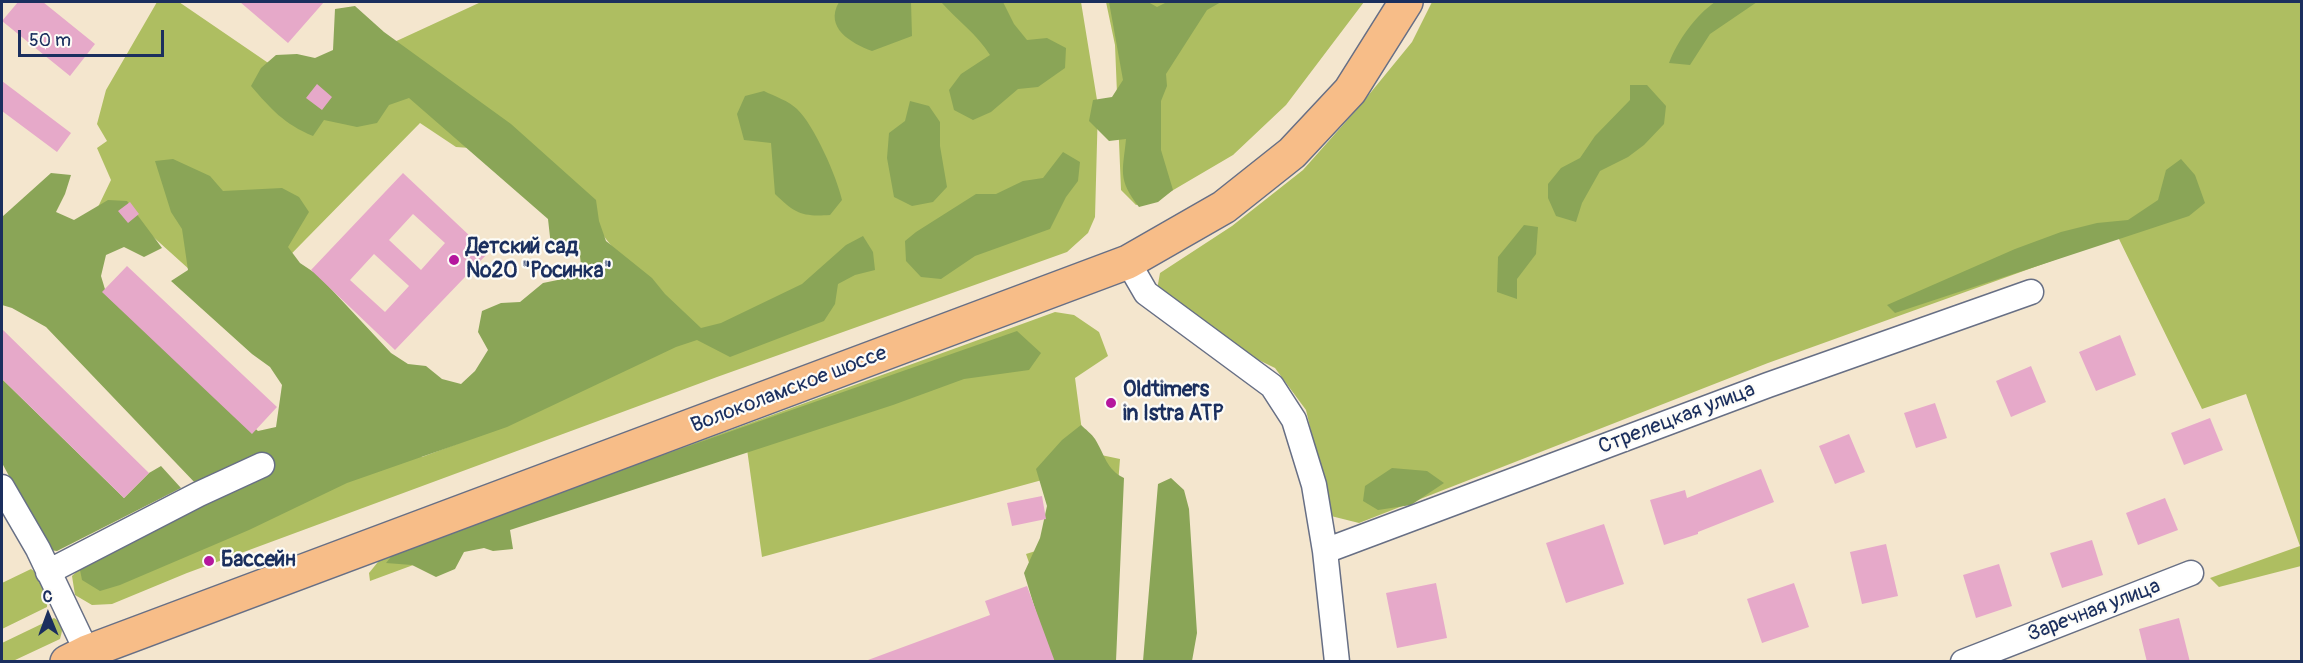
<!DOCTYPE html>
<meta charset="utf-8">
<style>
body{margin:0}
#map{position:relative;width:2303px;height:663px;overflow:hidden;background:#f4e6ce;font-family:Pangolin,sans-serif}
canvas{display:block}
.frame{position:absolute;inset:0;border:3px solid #1b2f5e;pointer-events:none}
.north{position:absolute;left:18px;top:585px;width:60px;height:60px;-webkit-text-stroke:4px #fdfcf7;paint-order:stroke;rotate:359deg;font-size:16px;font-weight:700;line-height:24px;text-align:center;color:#1b2f5e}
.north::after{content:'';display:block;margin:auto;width:21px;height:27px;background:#1b2f5e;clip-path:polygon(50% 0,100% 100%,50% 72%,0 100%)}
.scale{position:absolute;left:18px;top:30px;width:146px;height:27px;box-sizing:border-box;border:3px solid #1b2f5e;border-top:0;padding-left:8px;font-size:18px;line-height:21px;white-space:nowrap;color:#1b2f5e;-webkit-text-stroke:4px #fdfcf7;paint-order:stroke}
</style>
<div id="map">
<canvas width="2303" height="663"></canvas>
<div class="frame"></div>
<div class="north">С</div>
<div class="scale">50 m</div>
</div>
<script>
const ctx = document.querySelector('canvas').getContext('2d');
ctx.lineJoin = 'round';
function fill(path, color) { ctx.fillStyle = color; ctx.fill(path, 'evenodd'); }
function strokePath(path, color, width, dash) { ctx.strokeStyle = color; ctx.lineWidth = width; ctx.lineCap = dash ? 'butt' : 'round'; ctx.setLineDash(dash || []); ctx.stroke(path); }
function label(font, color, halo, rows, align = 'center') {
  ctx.font = font + ' Pangolin,sans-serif'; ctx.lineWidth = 4.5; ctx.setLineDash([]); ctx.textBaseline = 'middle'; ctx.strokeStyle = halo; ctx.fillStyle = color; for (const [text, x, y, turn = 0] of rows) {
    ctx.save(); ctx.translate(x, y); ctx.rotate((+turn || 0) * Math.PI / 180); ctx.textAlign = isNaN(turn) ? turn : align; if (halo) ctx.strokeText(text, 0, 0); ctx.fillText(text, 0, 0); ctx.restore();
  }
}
const green = new Path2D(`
 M 157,2 L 179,2 L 280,71 L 390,44 L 481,2 L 1081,2 L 1098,106 L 1095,217 L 1088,233 L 1067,252 L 717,377 L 187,573 L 112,604 L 92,605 L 75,595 L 72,576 L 85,563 L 402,450 L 422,457 L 510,424 L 676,329 L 592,221 L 527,152 L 456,147 L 420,123 L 247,299 L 343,408 L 150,234 L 98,207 L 111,180 L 97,148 L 107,141 L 97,124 L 106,90 Z
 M 1106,2 L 1364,2 L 1286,105 L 1233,155 L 1158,199 L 1136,205 L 1121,190 L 1115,45 Z
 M 1432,2 L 2301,2 L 2301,566 L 2219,587 L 2210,578 L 2300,546 L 2246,394 L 2202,409 L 2118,237 L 1768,363 L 1359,523 L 1331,516 L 1306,410 L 1275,368 L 1177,320 L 1155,301 L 1160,273 L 1232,226 L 1303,170 L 1358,108 L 1412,42 Z
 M 1055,312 L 1074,315 L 1099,332 L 1108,356 L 1075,378 L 1084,446 L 1101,455 L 1120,459 L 1104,661 L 1063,661 L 1026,554 L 1042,549 L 1053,477 L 762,557 L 746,442 L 370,581 L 369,573 L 382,557 Z
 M 31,569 C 47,579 49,589 47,607 L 2,629 L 2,583 Z
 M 54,618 C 64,624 63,629 60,639 L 13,661 L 2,662 L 2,643 Z`);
const forest = new Path2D(`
 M 839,2 L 911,2 L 912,36 L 872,51 C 851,43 824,28 839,2 Z
 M 941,2 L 1003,2 L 1014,24 L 1027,40 L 1047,38 L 1066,48 L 1065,68 L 1038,87 L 1018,89 L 991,112 L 973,120 L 954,110 L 949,90 L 961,74 L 990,55 C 977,34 957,20 941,2 Z
 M 1109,2 L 1148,2 L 1157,7 L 1167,2 L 1221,2 L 1207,10 L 1166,74 L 1167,86 L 1161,101 L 1161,150 L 1173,190 L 1158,202 L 1139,207 C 1117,179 1123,171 1126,139 L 1109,141 L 1089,121 L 1093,100 L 1112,97 L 1123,80 Z
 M 1715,2 L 1757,2 L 1710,34 L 1690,65 L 1669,63 C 1678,40 1695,16 1715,2 Z
 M 355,6 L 384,32 L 511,124 L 596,200 L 599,221 L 606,241 L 652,278 L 665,294 L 701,328 L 721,323 L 802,284 L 846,245 L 863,236 L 873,252 L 875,270 L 855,275 L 838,284 L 835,304 L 824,321 L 730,357 L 697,340 L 676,347 L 507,427 L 347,483 L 249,530 L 120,585 L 100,591 L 82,580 L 78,560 L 198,486 L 46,327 L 12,308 L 2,305 L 2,217 L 51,173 L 71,175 L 65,194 L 56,212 L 74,220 L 108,200 L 127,201 L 162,248 L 144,257 L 124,247 L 106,255 L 101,276 L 107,296 L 258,431 L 276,427 L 282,385 L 270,367 L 252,354 L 171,281 L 188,270 L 182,229 L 171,212 L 155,161 L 173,159 L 210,176 L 223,191 L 282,188 L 299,197 L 309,212 L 288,247 L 300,263 L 318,275 L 391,353 L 408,364 L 426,366 L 442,379 L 461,384 L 475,371 L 488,350 L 478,332 L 482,311 L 501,303 L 520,302 L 543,283 L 582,275 L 580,256 L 551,246 L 548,219 L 409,98 L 389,105 L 377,123 L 357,127 L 324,120 L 313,136 C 284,124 271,109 251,86 L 261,68 L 276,55 L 297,54 L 315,58 L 333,50 L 335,9 Z
 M 1630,85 L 1647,85 L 1666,106 L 1664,124 L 1644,145 L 1628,157 L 1600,171 L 1582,203 L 1576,222 L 1556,216 L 1548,198 L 1548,184 L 1561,168 L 1580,158 L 1595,136 L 1630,100 Z
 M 764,91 C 774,96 789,101 797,109 C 814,125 837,177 842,200 L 830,215 C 801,217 795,213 775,194 L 771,143 L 744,140 L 737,114 L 745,96 Z
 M 910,101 L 929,106 L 940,122 L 940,146 L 947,187 L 933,202 L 912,206 L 894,197 L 887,158 L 889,133 L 905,121 Z
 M 1063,152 L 1080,162 L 1078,181 L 1066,197 L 1050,229 L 975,256 L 941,279 L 921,277 L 906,261 L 905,241 L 916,232 L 976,194 L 996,194 L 1023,181 L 1043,178 Z
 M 2181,159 L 2195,175 L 2205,203 L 2189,216 L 1895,313 L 1887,305 L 2015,249 L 2061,232 L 2097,223 L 2128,220 L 2158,200 L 2166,170 Z
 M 1524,225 L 1538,227 L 1536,254 L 1517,279 L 1517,299 L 1497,292 L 1498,257 Z
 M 1017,331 L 1041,353 L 1029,370 L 964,379 L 893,405 L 510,530 L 513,549 L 493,551 L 484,548 L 464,552 L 455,569 L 436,577 L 412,565 L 386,563 L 398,548 Z
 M 2,379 L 124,498 L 149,473 L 161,466 L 181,488 L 57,551 L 49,550 L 2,463 Z
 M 1081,425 C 1085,429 1092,434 1095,439 C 1105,455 1106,469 1124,478 L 1116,661 L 1051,661 L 1024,573 L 1040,538 L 1047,506 L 1036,469 L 1062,440 Z
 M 1392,468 L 1427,471 L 1444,483 L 1411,505 L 1378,510 L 1363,501 L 1365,486 Z
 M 1171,478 L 1184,490 L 1189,509 L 1197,633 L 1192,661 L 1143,661 L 1158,484 Z`);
const building = new Path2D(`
 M 18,2 L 43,2 L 95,44 L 70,76 L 2,21 Z
 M 240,2 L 324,2 L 288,43 Z
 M 2,81 L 71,133 L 57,152 L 2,111 Z
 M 317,84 L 332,97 L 322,110 L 306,98 Z
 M 403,173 L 488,253 L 395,350 L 311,270 ZM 413,214 L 445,243 L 421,270 L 389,240 ZM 374,254 L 409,286 L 385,312 L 350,280 Z
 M 130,202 L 139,214 L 128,223 L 118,211 Z
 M 127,266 L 277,407 L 252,434 L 102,292 Z
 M 2,329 L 149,473 L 124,498 L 2,379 Z
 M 2120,335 L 2136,375 L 2096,391 L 2079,352 Z
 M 2031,366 L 2046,402 L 2011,417 L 1996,381 Z
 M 1935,403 L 1947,438 L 1916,448 L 1904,413 Z
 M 2210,418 L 2223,450 L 2184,465 L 2171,433 Z
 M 1849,434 L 1865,472 L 1835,484 L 1819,446 Z
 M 1761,469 L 1774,502 L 1698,532 L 1698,534 L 1664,545 L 1650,500 L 1685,490 L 1687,498 Z
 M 1042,496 L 1046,519 L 1012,526 L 1007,503 Z
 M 2165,498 L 2178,530 L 2138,545 L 2126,513 Z
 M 1604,524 L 1624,584 L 1566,603 L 1546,543 Z
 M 2092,540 L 2103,575 L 2062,588 L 2050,553 Z
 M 1886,544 L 1898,596 L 1862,604 L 1850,552 Z
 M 1999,564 L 2012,606 L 1976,618 L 1963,575 Z
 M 1436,583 L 1447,638 L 1397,648 L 1386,593 Z
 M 1794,583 L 1809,627 L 1762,643 L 1747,599 Z
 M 1027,586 L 1055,662 L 869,662 L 868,660 L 990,615 L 985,601 Z
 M 2179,618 L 2190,662 L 2147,662 L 2139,629 Z`);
const street = new Path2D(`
 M 1128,262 L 1146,293 L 1272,386 L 1294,420 L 1314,485 L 1325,551 L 1337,662
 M 2,487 L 38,549 L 87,652
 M 1325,551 L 1768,385 L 2031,292
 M 48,572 L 199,494 L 262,465
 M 1963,662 L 2191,573`);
const primary = new Path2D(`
 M 67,662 L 87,652 L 1128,262 L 1224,207 L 1292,153 L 1350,91 L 1406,2`);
const markers = [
 [454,260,6,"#b5179e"],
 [1111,403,6,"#b5179e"],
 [209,561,6,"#b5179e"]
];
const poiNames = [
 ["Детский сад",466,248],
 ["№20 \"Росинка\"",466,272],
 ["Oldtimers",1123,391],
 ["in Istra ATP",1123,415],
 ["Бассейн",221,561]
];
const streetNames = [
 ["Волоколамское шоссе",789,390,-21],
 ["Стрелецкая улица",1677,419,-21],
 ["Заречная улица",2094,611,-21]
];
fill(green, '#aebe61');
fill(forest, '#8aa557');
fill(building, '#e6a9c9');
strokePath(street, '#676f85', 27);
strokePath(primary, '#676f85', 36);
strokePath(street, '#fff', 24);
strokePath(primary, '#f7bd88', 33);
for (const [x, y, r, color] of markers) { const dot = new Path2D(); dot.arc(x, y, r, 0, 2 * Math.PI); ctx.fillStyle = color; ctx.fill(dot); strokePath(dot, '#fdfcf7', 2); }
label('bold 21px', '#1b2f5e', '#fdfcf7', poiNames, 'left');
label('21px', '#1b2f5e', '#fdfcf7', streetNames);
</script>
